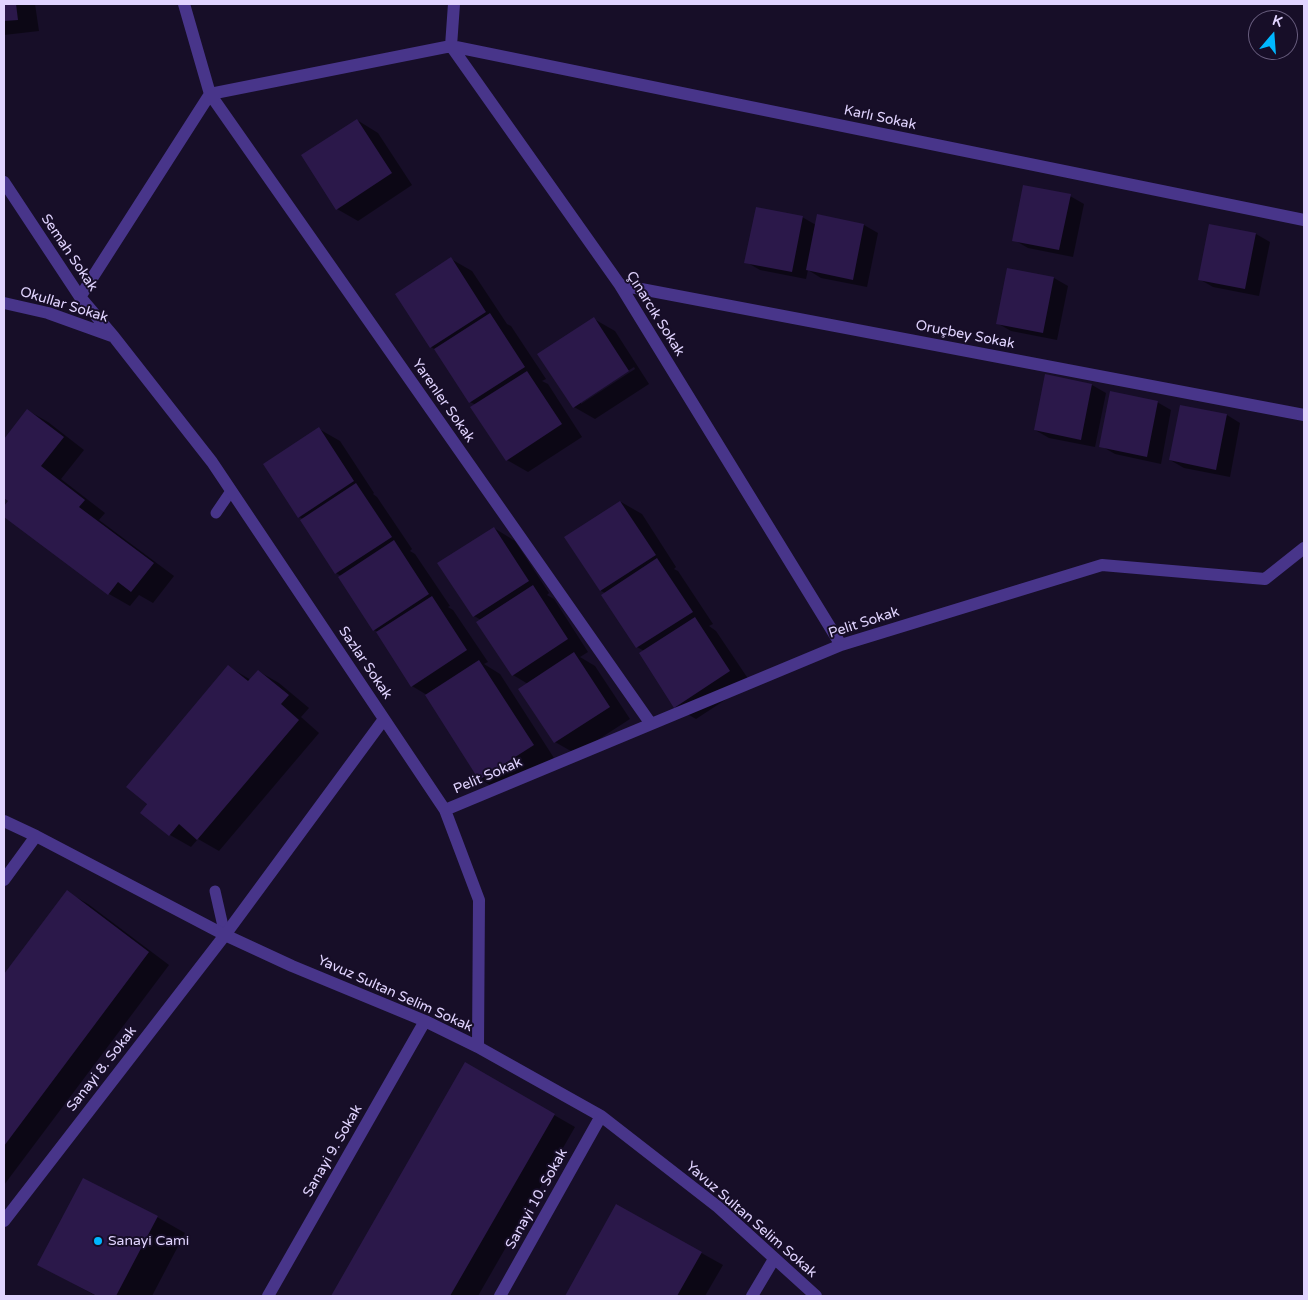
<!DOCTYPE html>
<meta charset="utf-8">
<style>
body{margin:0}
#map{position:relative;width:1308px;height:1300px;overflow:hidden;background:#170e28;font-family:"Varela Round",sans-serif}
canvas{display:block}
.frame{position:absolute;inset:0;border:5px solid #e1d4ff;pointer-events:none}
.north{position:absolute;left:1248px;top:10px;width:50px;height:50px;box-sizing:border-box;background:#170e28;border:1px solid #685d7e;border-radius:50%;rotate:18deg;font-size:14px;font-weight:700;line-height:20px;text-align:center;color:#e1d4ff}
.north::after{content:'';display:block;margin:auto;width:18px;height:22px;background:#00b7ff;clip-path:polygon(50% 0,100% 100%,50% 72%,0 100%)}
</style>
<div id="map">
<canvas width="1308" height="1300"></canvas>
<div class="frame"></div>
<div class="north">K</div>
</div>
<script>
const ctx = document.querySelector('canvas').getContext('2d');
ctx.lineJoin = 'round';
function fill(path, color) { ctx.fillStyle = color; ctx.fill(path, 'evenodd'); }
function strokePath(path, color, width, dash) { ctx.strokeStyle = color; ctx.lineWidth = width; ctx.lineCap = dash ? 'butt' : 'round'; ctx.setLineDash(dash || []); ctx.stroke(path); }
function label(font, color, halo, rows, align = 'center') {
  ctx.font = font + ' "Varela Round",sans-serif'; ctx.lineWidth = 4; ctx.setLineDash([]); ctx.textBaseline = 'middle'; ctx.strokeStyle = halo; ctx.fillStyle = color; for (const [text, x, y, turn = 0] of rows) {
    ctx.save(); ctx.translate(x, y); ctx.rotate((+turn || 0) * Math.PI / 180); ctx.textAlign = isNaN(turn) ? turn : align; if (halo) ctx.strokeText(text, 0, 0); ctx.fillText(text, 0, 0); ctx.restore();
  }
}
const shadow = new Path2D(`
 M 4,4 L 35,4 L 39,31 L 4,35 Z
 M 357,120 L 378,133 L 412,185 L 358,221 L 337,209 Z
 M 1070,196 L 1084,204 L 1073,257 L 1028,248 L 1014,240 Z
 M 802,217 L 816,225 L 864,225 L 878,233 L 867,287 L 821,278 L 808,270 L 806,279 L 760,270 L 746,262 Z
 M 1256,234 L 1270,242 L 1259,296 L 1213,287 L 1199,279 Z
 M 451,259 L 472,271 L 507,324 L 511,326 L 546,379 L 542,381 L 548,384 L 582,437 L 528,472 L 507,460 L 476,405 L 470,402 L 436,350 L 431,347 Z
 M 1008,269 L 1054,278 L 1068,286 L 1057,340 L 1011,331 L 997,323 Z
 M 594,319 L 615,331 L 649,384 L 595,419 L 574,407 ZM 634,367 L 635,369 L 581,404 L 581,401 Z
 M 1092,385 L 1106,393 L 1095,447 L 1049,438 L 1035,430 Z
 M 1157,402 L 1171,410 L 1161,464 L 1115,454 L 1101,446 Z
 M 27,410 L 48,422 L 84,450 L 61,479 L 105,513 L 99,520 L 174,576 L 153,603 L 139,595 L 130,606 L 109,594 L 4,515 L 4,508 L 9,501 L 4,496 L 4,441 Z
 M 1227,415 L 1240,423 L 1230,477 L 1184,468 L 1170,460 Z
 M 319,429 L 340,441 L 374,493 L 373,494 L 377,497 L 412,549 L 410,551 L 415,554 L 450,606 L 448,607 L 453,610 L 488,662 L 484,664 L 500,674 L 554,758 L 501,792 L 480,779 L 427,695 L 412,686 L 378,632 L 374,630 L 341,576 L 336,573 L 303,519 L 299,517 Z
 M 621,502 L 642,514 L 676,567 L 674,569 L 678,571 L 713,624 L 709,626 L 716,631 L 751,683 L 696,719 L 675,707 L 644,651 L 637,647 L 603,595 L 605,593 L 601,591 Z
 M 494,528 L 515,541 L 549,593 L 547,595 L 554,599 L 588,652 L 580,657 L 595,666 L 630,719 L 576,754 L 555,742 L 528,684 L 513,675 L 481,620 L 474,616 Z
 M 229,667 L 251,680 L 258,671 L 279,683 L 309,708 L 301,717 L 319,733 L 219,851 L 198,839 L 191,847 L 170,835 L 142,812 Z
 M 67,892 L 88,904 L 169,965 L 4,1185 L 4,976 Z
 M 465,1064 L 575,1127 L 478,1296 L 332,1296 Z
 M 84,1179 L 157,1217 L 185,1233 L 152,1296 L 96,1296 L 39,1265 Z
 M 617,1206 L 723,1265 L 705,1296 L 567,1296 Z`);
const building = new Path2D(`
 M 4,4 L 16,4 L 18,20 L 4,21 Z
 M 357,119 L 392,173 L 336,210 L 301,155 Z
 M 1023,185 L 1071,194 L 1059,250 L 1012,241 Z
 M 756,207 L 803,216 L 792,272 L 744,263 Z
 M 817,214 L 864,224 L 853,280 L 806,270 Z
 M 1209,224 L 1256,233 L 1245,289 L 1198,280 Z
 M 451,257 L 486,312 L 430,348 L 395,294 Z
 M 1007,268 L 1054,277 L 1043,333 L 996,324 Z
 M 490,313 L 525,367 L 469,403 L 434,349 Z
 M 594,317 L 629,371 L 573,408 L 537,354 Z
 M 527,371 L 562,424 L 506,461 L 470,407 Z
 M 1045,374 L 1092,384 L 1081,440 L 1034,430 Z
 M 1110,391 L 1158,401 L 1147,457 L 1099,447 Z
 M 1180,405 L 1227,414 L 1216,470 L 1169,460 Z
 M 27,409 L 64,437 L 41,466 L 85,500 L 79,507 L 154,563 L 131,592 L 118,582 L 108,595 L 4,517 L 4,506 L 8,501 L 4,498 L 4,439 Z
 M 319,427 L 354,481 L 298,518 L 263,464 Z
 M 356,483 L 392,537 L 335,574 L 300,520 Z
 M 620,501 L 656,555 L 600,591 L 564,537 Z
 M 494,527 L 529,581 L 473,617 L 437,563 Z
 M 394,540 L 429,594 L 373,631 L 338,577 Z
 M 657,558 L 693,612 L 636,648 L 601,595 Z
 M 533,585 L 568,639 L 512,676 L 476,622 Z
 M 432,596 L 467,650 L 411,687 L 376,632 Z
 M 695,617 L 730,671 L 674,708 L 639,653 Z
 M 574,652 L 610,707 L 554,743 L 518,689 Z
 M 479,660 L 534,745 L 479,780 L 425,695 Z
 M 228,665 L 248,681 L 258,670 L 289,695 L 281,704 L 299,720 L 197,840 L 179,824 L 169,836 L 140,813 L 147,804 L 126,787 Z
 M 67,890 L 149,952 L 4,1146 L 4,974 Z
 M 465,1062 L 555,1114 L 450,1296 L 331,1296 Z
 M 83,1178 L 158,1216 L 116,1296 L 97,1296 L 37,1265 Z
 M 616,1204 L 702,1252 L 677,1296 L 565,1296 Z`);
const service = new Path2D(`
 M 216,513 L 231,491
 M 215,891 L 225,935`);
const minor = new Path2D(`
 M 184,4 L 210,94 L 651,724
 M 454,4 L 451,46 L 620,285 L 841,645
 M 4,182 L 80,297 L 114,337 L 212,462 L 445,810 L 479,900 L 478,1047
 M 620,285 L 1304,415
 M 80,297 L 210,94 L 451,46 L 1304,220
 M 4,303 L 48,313 L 112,336
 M 445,810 L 841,645 L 1102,565 L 1265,579 L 1304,548
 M 4,821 L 36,836 L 225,935 L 292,966 L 425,1021 L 478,1047 L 601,1116 L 718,1207 L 816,1296
 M 4,880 L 36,836
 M 4,1221 L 225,935 L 384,719
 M 268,1296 L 425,1021
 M 500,1296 L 601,1116
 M 752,1296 L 774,1259`);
const markers = [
 [98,1241,5,"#00b7ff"]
];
const streetNames = [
 ["Karlı Sokak",880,118,12],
 ["Semah Sokak",69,253,56],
 ["Okullar Sokak",64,305,17],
 ["Çınarcık Sokak",655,314,58],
 ["Oruçbey Sokak",965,335,11],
 ["Yarenler Sokak",443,401,55],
 ["Pelit Sokak",864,623,-18],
 ["Sazlar Sokak",365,663,56],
 ["Pelit Sokak",488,776,-23],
 ["Yavuz Sultan Selim Sokak",395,994,24],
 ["Sanayi 8. Sokak",102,1069,-52],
 ["Sanayi 9. Sokak",333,1151,-60],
 ["Sanayi 10. Sokak",537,1199,-61],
 ["Yavuz Sultan Selim Sokak",751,1220,41]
];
const poiNames = [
 ["Sanayi Cami",108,1241]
];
fill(shadow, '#0007');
fill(building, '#2b184a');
strokePath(service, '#48358a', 11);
strokePath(minor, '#48358a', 12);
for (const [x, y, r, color] of markers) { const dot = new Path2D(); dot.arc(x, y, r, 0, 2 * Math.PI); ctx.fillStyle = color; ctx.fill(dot); strokePath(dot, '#170e28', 2); }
label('14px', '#e1d4ff', '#170e28', streetNames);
label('14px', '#e1d4ff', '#170e28', poiNames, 'left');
</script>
